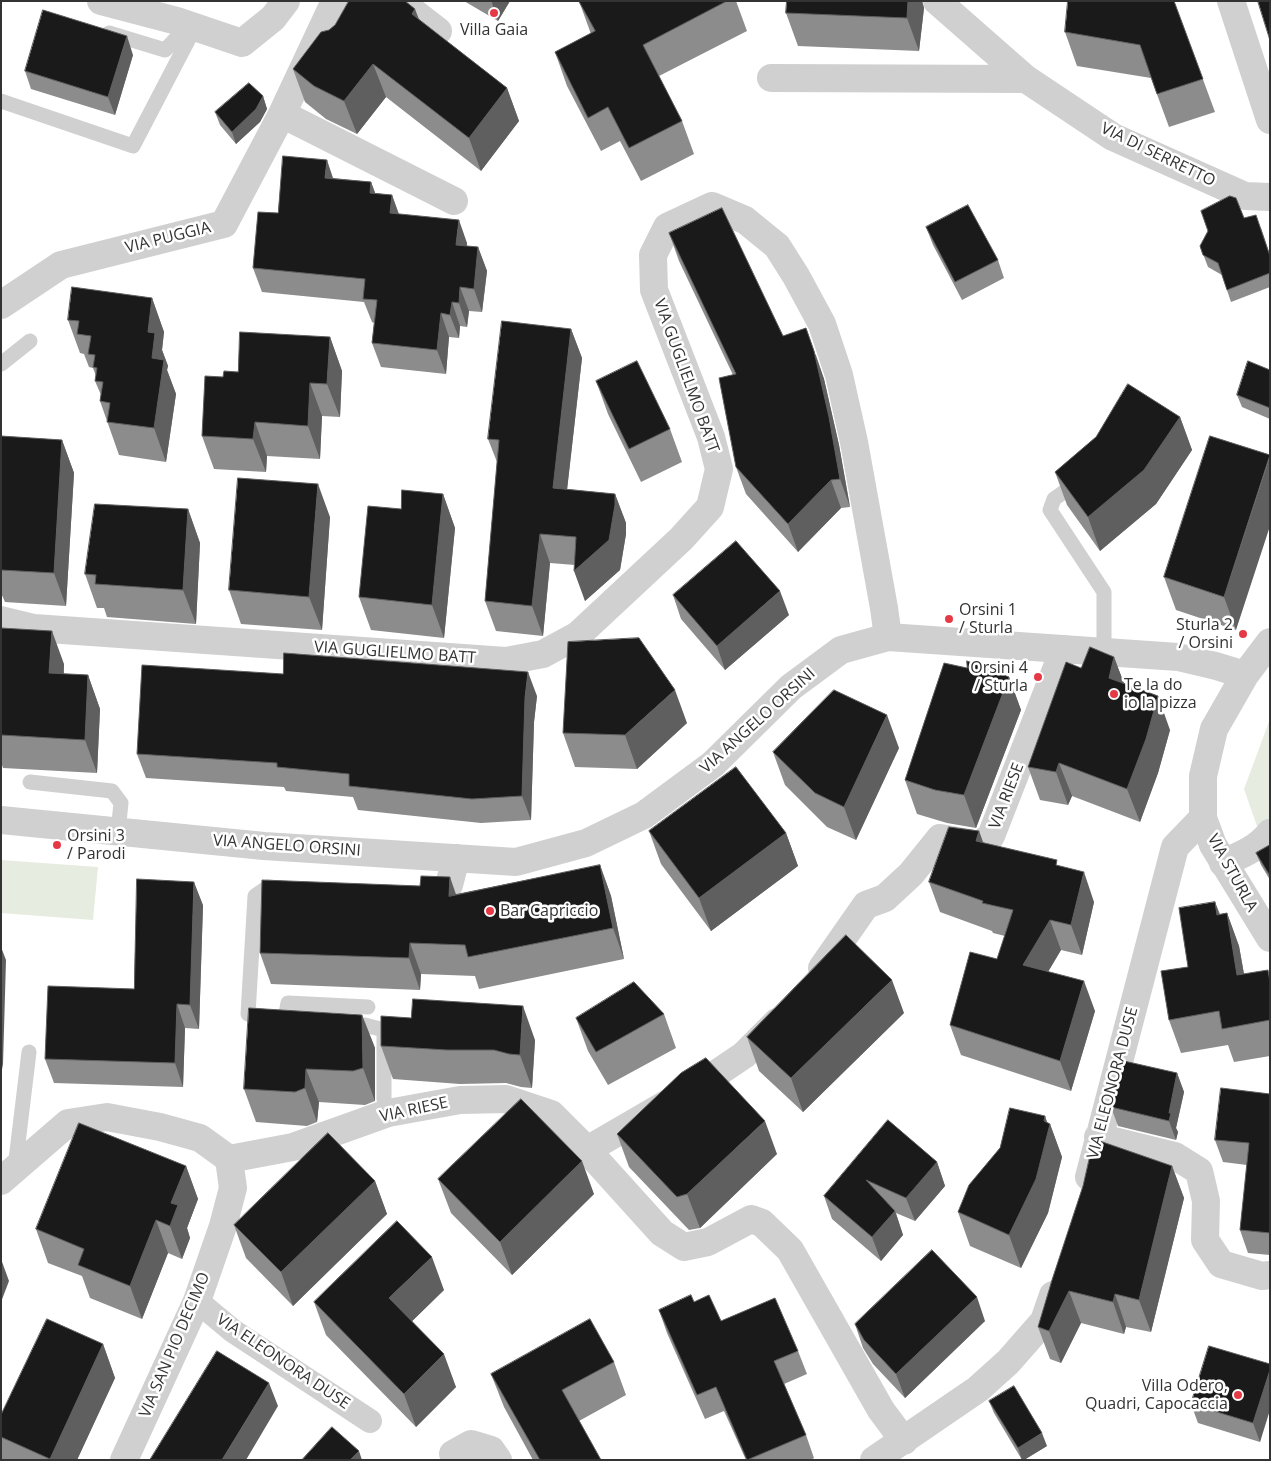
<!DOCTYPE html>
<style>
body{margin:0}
#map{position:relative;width:1271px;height:1461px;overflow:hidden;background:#fff;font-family:"Open Sans",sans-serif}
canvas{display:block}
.frame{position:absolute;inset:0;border:2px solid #333;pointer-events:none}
</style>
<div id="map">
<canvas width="1271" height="1461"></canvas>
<div class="frame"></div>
</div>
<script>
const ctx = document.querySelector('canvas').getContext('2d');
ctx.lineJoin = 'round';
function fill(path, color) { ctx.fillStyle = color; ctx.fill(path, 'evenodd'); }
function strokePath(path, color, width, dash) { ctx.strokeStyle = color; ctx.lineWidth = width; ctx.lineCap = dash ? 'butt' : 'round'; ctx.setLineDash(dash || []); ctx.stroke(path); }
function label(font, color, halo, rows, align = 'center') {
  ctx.font = font + ' "Open Sans",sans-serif'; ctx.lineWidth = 5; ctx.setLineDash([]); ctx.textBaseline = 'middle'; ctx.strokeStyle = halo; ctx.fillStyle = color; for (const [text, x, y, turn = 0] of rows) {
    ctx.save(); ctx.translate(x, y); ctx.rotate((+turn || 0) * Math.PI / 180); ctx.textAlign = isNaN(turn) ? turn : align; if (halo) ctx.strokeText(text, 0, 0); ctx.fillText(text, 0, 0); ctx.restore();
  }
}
const green = new Path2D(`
 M 1270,719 L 1270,853 L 1267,855 L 1244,789 Z
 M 1,860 L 98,867 L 93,920 L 1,913 Z`);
const service = new Path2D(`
 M 109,33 L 165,50 L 189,25
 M 1,101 L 133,146 L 195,27
 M 1,364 L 30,341
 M 1079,481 L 1054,499 L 1050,510 L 1104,592 L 1104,653
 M 30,782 L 112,791 L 121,803 L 118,832
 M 267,1017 L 248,1014 L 255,896 L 268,887 L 279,888
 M 285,1019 L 288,1003 L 368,1007
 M 347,1024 L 365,1025 L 384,1030 L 384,1099 L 388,1113
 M 15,1168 L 29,1052`);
const pedestrian = new Path2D(`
 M 197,1301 L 233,1331 L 370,1421`);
const minor = new Path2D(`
 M 101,1 L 177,21 L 242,43 L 273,18 L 286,1
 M 399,1 L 438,31
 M 937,1 L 1026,79 L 1113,137 L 1245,196 L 1270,197
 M 1231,1 L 1270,120
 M 771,78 L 1026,79
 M 282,114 L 454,201
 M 1,305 L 61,265 L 224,224 L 282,114 L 335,1
 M 1,620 L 34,628 L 506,661 L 543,654 L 578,635 L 681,539 L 710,507 L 719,469 L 711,437 L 654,290 L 653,255 L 667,227 L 712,206 L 745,220 L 777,246 L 796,276 L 822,324 L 839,375 L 854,442 L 884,608 L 888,637
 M 1223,863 C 1241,855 1257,849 1270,833
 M 449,885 L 456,858
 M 822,968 L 866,905 L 885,898 L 911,874 L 940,838 L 980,845 L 991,836 L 1064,649
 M 1098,1137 L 1175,1156 L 1199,1171 L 1206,1201 L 1205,1240 L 1221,1264 L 1262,1276 L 1270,1275
 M 587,1150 L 704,1082 L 744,1055 L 777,1022
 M 229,1159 L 293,1147 L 388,1113 L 460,1100 L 506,1099 L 551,1114 L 587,1150 L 662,1233 L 684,1247 L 708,1242 L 751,1219 L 762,1223 L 790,1250 L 881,1410 L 904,1441
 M 1089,1177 L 1175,847 L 1203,818
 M 1,1181 L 68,1123 L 107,1117 L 160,1127 L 200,1138 L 229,1159 L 233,1188 L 223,1226 L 197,1301 L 124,1460
 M 453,1454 L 471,1444 L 491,1450 L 498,1460
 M 874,1460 L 978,1389 L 1008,1362 L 1044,1321 L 1053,1295`);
const tertiary = new Path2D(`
 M 1270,642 L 1245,675 L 1214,729 L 1203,776 L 1203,818 L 1213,845 L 1270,938
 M 1,820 L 264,846 L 516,862 L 586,843 L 644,815 L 713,764 L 791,687 L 841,650 L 888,637 L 1178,657 L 1216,666 L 1245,675`);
const wall = new Path2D(`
 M 464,1 L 510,1 L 498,21 Z
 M 579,1 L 736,1 L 747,31 L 659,76 L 682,121 L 694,154 L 641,181 L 620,141 L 601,151 L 567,86 L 555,52 L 591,34 Z
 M 787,1 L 922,1 L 924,8 L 919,51 L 798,46 L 786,13 Z
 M 1174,1 L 1215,112 L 1169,127 L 1151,78 L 1077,66 L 1065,32 Z
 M 419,20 L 507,88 L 519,121 L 481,171 L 386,97 L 357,134 L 326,119 L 305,102 L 293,69 Z
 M 133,55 L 115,115 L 31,89 L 25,71 Z
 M 263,96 L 267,109 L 260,122 L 236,144 L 220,125 L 215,112 Z
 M 333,178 L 371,182 L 375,193 L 392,195 L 399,214 L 467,243 L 467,246 L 478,247 L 487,271 L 482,312 L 469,311 L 467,327 L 460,326 L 459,338 L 449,337 L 446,374 L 381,367 L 372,343 L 374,323 L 372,322 L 364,302 L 262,292 L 253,268 L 278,213 Z
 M 1244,218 L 1261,228 L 1270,255 L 1270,287 L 1231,302 L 1222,275 L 1208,267 L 1200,246 Z
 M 926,227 L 998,260 L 1004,278 L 962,300 L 933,245 Z
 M 669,233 L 783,336 L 816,355 L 824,379 L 839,445 L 850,507 L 841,508 L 798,552 L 746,494 L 736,467 L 733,375 L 679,261 Z
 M 152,298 L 164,332 L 162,350 L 168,366 L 167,370 L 176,394 L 166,462 L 119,455 L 100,401 L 101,395 L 95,381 L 96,376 L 93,368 L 89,367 L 84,354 L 80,353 L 68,320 Z
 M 571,329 L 582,358 L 567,489 L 615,494 L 626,523 L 626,534 L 620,570 L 585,601 L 575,565 L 550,563 L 543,636 L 496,631 L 485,601 L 497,462 L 488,439 Z
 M 330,337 L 342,371 L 340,417 L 322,416 L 320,459 L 267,456 L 266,472 L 214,469 L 202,436 L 223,377 Z
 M 1270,370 L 1270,419 L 1242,407 L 1237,395 Z
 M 596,381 L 670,429 L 682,462 L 641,482 L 608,414 Z
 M 1180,417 L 1192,450 L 1156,504 L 1100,551 L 1067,505 L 1055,472 L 1096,437 Z
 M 1,436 L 62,440 L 74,473 L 66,606 L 5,602 L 1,593 Z
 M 1210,436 L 1236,630 L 1176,610 L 1164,577 Z
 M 443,494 L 455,528 L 444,638 L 371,630 L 359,597 L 401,509 Z
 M 188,509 L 200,543 L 196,624 L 107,617 L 104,608 L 97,608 L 85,574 Z
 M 330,517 L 322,630 L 241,624 L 229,590 Z
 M 673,595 L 789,615 L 725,670 L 681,619 Z
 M 1,628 L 64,664 L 64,674 L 88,675 L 100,709 L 97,773 L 3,768 L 1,762 Z
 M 1114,657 L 1124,684 L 1170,730 L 1158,773 L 1140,822 L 1072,796 L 1068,805 L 1040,800 L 1028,767 L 1081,668 Z
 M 967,668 L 1009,677 L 1021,710 L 976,828 L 947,823 L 917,814 L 905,780 Z
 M 537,696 L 534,722 L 531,820 L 481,823 L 358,810 L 353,797 L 286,791 L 284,787 L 146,778 L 137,754 Z
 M 687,723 L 637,769 L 575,767 L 563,733 Z
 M 899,748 L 856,840 L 827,827 L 785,785 L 773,752 Z
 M 649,831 L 786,833 L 798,866 L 711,931 L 661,864 Z
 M 979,831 L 983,843 L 1059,866 L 1094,902 L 1082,955 L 1061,950 L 1048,972 L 1095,1011 L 1071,1091 L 961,1055 L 950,1025 L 997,959 L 1005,936 L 993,933 L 992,931 L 940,912 L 929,882 Z
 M 1270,845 L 1270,880 L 1261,865 L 1256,853 Z
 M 600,865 L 611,896 L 624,959 L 479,989 L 475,976 L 421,974 L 420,990 L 271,984 L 260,953 L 456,894 Z
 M 1215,902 L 1220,914 L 1227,913 L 1239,946 L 1244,974 L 1270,976 L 1270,1056 L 1234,1062 L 1228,1045 L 1181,1053 L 1169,1020 L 1188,967 Z
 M 203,905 L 199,1029 L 185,1028 L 183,1087 L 54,1083 L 45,1059 L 134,989 Z
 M 904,1013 L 803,1112 L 759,1071 L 747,1037 Z
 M 664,1014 L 676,1048 L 608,1085 L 588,1051 L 576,1018 Z
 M 362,1015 L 375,1048 L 375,1101 L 365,1105 L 319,1102 L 317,1122 L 307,1126 L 256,1122 L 244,1089 Z
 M 535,1040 L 532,1088 L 521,1087 L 506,1083 L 460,1084 L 393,1079 L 381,1046 Z
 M 1177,1073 L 1184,1092 L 1176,1128 L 1178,1132 L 1176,1140 L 1118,1126 L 1111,1107 Z
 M 1270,1094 L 1270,1255 L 1248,1253 L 1240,1230 L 1247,1165 L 1223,1162 L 1215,1140 Z
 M 1045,1116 L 1047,1123 L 1050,1124 L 1062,1157 L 1048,1213 L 1021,1268 L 970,1246 L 958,1212 Z
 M 888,1120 L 937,1162 L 945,1186 L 915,1221 L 896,1213 L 903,1235 L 881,1261 L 832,1219 L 824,1196 Z
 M 617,1134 L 777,1154 L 700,1228 L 689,1230 L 629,1167 Z
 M 186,1166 L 198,1199 L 187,1228 L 190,1238 L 182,1259 L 168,1253 L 142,1319 L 90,1298 L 82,1276 L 48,1263 L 36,1229 Z
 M 1172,1166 L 1184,1198 L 1151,1332 L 1126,1327 L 1124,1334 L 1081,1323 L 1061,1363 L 1050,1359 L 1038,1327 Z
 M 438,1179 L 594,1194 L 512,1275 L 451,1213 Z
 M 375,1181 L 387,1214 L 293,1306 L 246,1258 L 234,1225 Z
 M 444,1290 L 412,1321 L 456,1387 L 416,1427 L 326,1335 L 314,1302 Z
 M 694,1302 L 721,1321 L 798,1351 L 807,1374 L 784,1384 L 806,1435 L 814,1458 L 811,1460 L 746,1460 L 724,1411 L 705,1419 L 667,1333 L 659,1310 Z
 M 985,1321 L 905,1398 L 873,1364 L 863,1348 L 855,1324 Z
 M 103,1344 L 115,1378 L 77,1460 L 2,1460 L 1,1456 L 1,1415 Z
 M 614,1362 L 626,1395 L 579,1421 L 601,1460 L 533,1460 L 504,1407 L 491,1374 Z
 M 1270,1364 L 1260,1442 L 1198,1423 L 1191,1404 Z
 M 989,1401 L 1047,1446 L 1024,1460 L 1022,1460 L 994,1413 Z`);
const shadedWall = new Path2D(`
 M 493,1 L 510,1 L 498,21 L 492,3 Z
 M 908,1 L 922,1 L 924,8 L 919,51 L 907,18 Z
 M 415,9 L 428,43 L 412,14 Z
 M 127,36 L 133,55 L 115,115 L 108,97 Z
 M 373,64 L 386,97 L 357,134 L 344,101 Z
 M 507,88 L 519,121 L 481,171 L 469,138 Z
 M 263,96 L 267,109 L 260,122 L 236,144 L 232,132 Z
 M 327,160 L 335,184 L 325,178 Z
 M 371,182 L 380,206 L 370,193 Z
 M 392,195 L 400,218 L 390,213 Z
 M 459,220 L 467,243 L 465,269 L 456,245 Z
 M 478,247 L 487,271 L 482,312 L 474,289 Z
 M 460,287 L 469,311 L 467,327 L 459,303 Z
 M 152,298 L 164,332 L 162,350 L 168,366 L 167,370 L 176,394 L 166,462 L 154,428 L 148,332 Z
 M 452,302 L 460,326 L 459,338 L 450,315 Z
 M 441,313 L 449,337 L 446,374 L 437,350 Z
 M 806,328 L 824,379 L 839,445 L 850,507 L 840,479 Z
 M 571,329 L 582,358 L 564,517 L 553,488 Z
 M 330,337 L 342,371 L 340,417 L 327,384 Z
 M 310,383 L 322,416 L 320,459 L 308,426 Z
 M 1180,417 L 1192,450 L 1156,504 L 1100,551 L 1088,517 Z
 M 255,422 L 267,456 L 266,472 L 253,439 Z
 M 62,440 L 74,473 L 66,606 L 54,573 Z
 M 1270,456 L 1270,526 L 1236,630 L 1224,597 Z
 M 831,480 L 841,508 L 798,552 L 788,524 Z
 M 318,484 L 330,517 L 322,630 L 309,597 Z
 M 443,494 L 455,528 L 444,638 L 432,605 Z
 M 615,494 L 626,523 L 626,534 L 620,570 L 585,601 L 574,571 Z
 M 188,509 L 200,543 L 196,624 L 183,590 Z
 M 540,534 L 550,563 L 543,636 L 532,606 Z
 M 780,591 L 789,615 L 725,670 L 717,646 Z
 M 52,631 L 64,664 L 62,706 L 49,673 Z
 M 1114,657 L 1127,691 L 1109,678 Z
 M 528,672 L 537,696 L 534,722 L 531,820 L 522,796 L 525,698 Z
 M 88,675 L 100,709 L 97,773 L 85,740 Z
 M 1009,677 L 1021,710 L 976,828 L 964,795 Z
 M 675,690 L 687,723 L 637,769 L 625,735 Z
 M 1158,696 L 1170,730 L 1158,773 L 1140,822 L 1127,789 Z
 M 887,715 L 899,748 L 856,840 L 844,807 Z
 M 1059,763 L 1072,796 L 1068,805 L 1056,772 Z
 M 979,831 L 990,861 L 976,841 Z
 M 786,833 L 798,866 L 711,931 L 699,898 Z
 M 600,865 L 611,896 L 624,959 L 613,928 Z
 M 1084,872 L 1094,902 L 1082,955 L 1071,925 Z
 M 450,877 L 461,909 L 449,896 Z
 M 194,882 L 203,905 L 199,1029 L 190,1005 Z
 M 1215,902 L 1227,936 L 1217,915 Z
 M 1227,913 L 1239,946 L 1250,1008 L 1237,975 Z
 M 1050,920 L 1061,950 L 1034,995 L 1023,965 Z
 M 410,943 L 421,974 L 420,990 L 409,958 Z
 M 1,947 L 6,960 L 3,1064 L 1,1075 Z
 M 892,980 L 904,1013 L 803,1112 L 791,1078 Z
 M 1084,981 L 1095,1011 L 1071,1091 L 1060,1061 Z
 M 177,1004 L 185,1028 L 183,1087 L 175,1063 Z
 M 523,1006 L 535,1040 L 532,1088 L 520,1055 Z
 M 362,1015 L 375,1048 L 375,1101 L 363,1068 Z
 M 306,1069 L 319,1102 L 317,1122 L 305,1088 Z
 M 1177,1073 L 1184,1092 L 1176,1128 L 1178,1132 L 1176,1140 L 1169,1121 L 1169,1113 Z
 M 1045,1116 L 1049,1128 L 1050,1124 L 1062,1157 L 1048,1213 L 1021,1268 L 1009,1235 Z
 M 765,1121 L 777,1154 L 700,1228 L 687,1194 Z
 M 582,1161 L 594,1194 L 512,1275 L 500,1242 Z
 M 937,1162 L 945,1186 L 915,1221 L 906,1198 Z
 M 186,1166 L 198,1199 L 187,1228 L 190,1238 L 182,1259 L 170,1226 L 171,1203 Z
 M 1172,1166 L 1184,1198 L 1151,1332 L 1139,1300 Z
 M 375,1181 L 387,1214 L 293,1306 L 281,1272 Z
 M 895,1211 L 903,1235 L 881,1261 L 872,1237 Z
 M 156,1220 L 168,1253 L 142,1319 L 130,1286 Z
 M 432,1257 L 444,1290 L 401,1332 L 389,1298 Z
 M 1,1259 L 9,1281 L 1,1302 Z
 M 1069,1291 L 1081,1323 L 1061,1363 L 1049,1331 Z
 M 1115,1294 L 1126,1327 L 1124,1334 L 1113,1302 Z
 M 977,1297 L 985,1321 L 905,1398 L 896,1374 Z
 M 103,1344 L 115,1378 L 77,1460 L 50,1460 L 50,1459 Z
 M 444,1354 L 456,1387 L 416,1427 L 404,1394 Z
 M 1270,1370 L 1270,1410 L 1260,1442 L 1253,1423 Z
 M 269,1383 L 278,1406 L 246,1460 L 222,1460 Z
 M 1042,1433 L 1047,1446 L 1024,1460 L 1022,1460 L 1018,1448 Z
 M 359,1451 L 362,1460 L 350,1460 Z`);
const building = new Path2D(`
 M 349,1 L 405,1 L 415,9 L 412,14 L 507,88 L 469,138 L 373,64 L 344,101 L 314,86 L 293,69 L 321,32 L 329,30 L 335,25 Z
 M 579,1 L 727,1 L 643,45 L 682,121 L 629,148 L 608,107 L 588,118 L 555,52 L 595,31 Z
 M 787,1 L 908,1 L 907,18 L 786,13 Z
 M 1068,1 L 1174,1 L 1203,79 L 1157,94 L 1140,45 L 1065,32 Z
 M 1258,1 L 1270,1 L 1270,40 Z
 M 43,10 L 127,36 L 108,97 L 25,71 Z
 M 249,83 L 263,96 L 256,109 L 232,132 L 215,112 Z
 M 283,156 L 327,160 L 325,178 L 371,182 L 370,193 L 392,195 L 390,213 L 459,220 L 456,245 L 478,247 L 474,289 L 460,287 L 459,303 L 452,302 L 450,315 L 441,313 L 437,350 L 372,343 L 377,300 L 363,299 L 365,279 L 253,268 L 258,212 L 278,213 Z
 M 1230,196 L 1236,198 L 1244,218 L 1256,215 L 1270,256 L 1270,273 L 1227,290 L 1218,263 L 1203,255 L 1200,246 L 1208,231 L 1201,211 Z
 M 968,205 L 998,260 L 955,282 L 926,227 Z
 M 722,208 L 783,336 L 806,328 L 814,351 L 829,417 L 840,479 L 831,480 L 788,524 L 736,467 L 719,378 L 736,374 L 669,233 Z
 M 72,287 L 152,298 L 148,332 L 155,333 L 152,358 L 164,360 L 154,428 L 107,422 L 110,403 L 100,401 L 103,382 L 95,381 L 97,368 L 93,367 L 95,355 L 88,354 L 91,336 L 77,334 L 79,321 L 68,320 Z
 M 502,321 L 571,329 L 553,488 L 615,494 L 615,505 L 609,540 L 574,571 L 576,537 L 540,534 L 532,606 L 485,601 L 499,440 L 488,439 Z
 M 240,332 L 330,337 L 327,384 L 310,383 L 308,426 L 255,422 L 253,439 L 202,436 L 205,376 L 223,377 L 224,371 L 238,372 Z
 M 637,361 L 670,429 L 629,449 L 596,381 Z
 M 1248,361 L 1270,370 L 1270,408 L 1237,395 Z
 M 1128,384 L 1180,417 L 1144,470 L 1088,517 L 1055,472 L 1096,437 Z
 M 1,436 L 62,440 L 54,573 L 1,570 Z
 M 1210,436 L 1270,455 L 1224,597 L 1164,577 Z
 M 238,478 L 318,484 L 309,597 L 229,590 Z
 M 402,490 L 443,494 L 432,605 L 359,597 L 368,506 L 401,509 Z
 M 95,504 L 188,509 L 183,590 L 95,584 L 96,575 L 85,574 Z
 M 736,541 L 780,591 L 717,646 L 673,595 Z
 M 1,628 L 52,631 L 49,673 L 88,675 L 85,740 L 1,735 Z
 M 639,638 L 675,690 L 625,735 L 563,733 L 568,642 Z
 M 1090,647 L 1114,657 L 1109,678 L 1158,696 L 1146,739 L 1127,789 L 1059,763 L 1056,772 L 1028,767 L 1066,662 L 1081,668 Z
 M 284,653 L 528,672 L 525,698 L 522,796 L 472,799 L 349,786 L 349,774 L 277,767 L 277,763 L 137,754 L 142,665 L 283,674 Z
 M 967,661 L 1009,677 L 964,795 L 935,790 L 905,780 L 944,663 L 967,668 Z
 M 834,690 L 887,715 L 844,807 L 815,793 L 773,752 Z
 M 736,767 L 786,833 L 699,898 L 649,831 Z
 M 949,827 L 979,831 L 976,841 L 1057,860 L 1056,865 L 1084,872 L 1071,925 L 1050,920 L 1023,965 L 1084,981 L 1060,1061 L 950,1025 L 970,952 L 997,959 L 1013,910 L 982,903 L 983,901 L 929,882 Z
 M 1270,845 L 1270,876 L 1256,853 Z
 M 600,865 L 613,928 L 468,957 L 465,945 L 410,943 L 409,958 L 260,953 L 262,880 L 420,886 L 421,876 L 450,877 L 449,896 Z
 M 137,879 L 194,882 L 190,1005 L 177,1004 L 175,1063 L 45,1059 L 48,986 L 134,989 Z
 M 1215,902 L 1217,915 L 1227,913 L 1237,975 L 1268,970 L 1270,982 L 1270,1020 L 1222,1029 L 1219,1011 L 1169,1020 L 1161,971 L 1188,967 L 1179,908 Z
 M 846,935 L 892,980 L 791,1078 L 747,1037 Z
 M 634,982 L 664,1014 L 596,1052 L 576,1018 Z
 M 413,999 L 523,1006 L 520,1055 L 509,1054 L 494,1050 L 447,1050 L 381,1046 L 381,1016 L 411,1018 Z
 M 249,1008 L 362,1015 L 363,1068 L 353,1071 L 306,1069 L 305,1088 L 295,1092 L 244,1089 Z
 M 706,1058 L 765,1121 L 687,1194 L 677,1197 L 617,1134 L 681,1073 Z
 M 1124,1061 L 1177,1073 L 1169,1113 L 1171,1113 L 1169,1121 L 1111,1107 Z
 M 1221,1088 L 1270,1094 L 1270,1233 L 1240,1230 L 1249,1143 L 1215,1140 Z
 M 521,1099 L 582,1161 L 500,1242 L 438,1179 Z
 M 1010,1108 L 1045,1116 L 1044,1121 L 1050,1124 L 1036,1179 L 1009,1235 L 958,1212 L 969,1185 L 1000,1148 Z
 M 888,1120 L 937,1162 L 906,1198 L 866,1180 L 895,1211 L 872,1237 L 824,1196 Z
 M 79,1123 L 186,1166 L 171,1203 L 178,1205 L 170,1226 L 156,1220 L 130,1286 L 78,1265 L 84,1249 L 36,1229 Z
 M 328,1133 L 375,1181 L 281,1272 L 234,1225 Z
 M 1094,1139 L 1172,1166 L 1139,1300 L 1115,1294 L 1113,1302 L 1069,1291 L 1049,1331 L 1038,1327 L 1052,1280 L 1083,1186 Z
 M 397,1221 L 432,1257 L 389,1298 L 444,1354 L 404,1394 L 314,1302 Z
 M 932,1250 L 977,1297 L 896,1374 L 864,1340 L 855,1324 Z
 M 691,1295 L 694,1302 L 709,1295 L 721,1321 L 775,1298 L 798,1351 L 774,1361 L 806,1435 L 747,1460 L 716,1387 L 697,1395 L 659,1310 Z
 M 47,1319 L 103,1344 L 50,1459 L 1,1437 L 1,1415 Z
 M 590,1319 L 614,1362 L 562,1390 L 601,1460 L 540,1460 L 491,1374 Z
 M 1209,1346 L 1270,1364 L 1270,1370 L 1253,1423 L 1191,1404 Z
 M 217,1351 L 269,1383 L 222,1460 L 150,1460 Z
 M 1014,1386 L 1042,1433 L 1018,1448 L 989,1401 Z
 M 332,1427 L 359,1451 L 350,1460 L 302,1460 Z`);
const markers = [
 [494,13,5,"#e63946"],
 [949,619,5,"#e63946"],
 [1243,634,5,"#e63946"],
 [1038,677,5,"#e63946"],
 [1114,694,5,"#e63946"],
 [57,845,5,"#e63946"],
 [490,911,5,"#e63946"],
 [1238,1395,5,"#e63946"]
];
const poiNames = [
 ["Villa Gaia",494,30,"center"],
 ["Orsini 1",959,610],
 ["/ Sturla",959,628],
 ["Sturla 2",1233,625,"right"],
 ["/ Orsini",1233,643,"right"],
 ["Orsini 4",1028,668,"right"],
 ["/ Sturla",1028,686,"right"],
 ["Te la do",1124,685],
 ["io la pizza",1124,703],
 ["Orsini 3",67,836],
 ["/ Parodi",67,854],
 ["Bar Capriccio",500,911],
 ["Villa Odero,",1228,1386,"right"],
 ["Quadri, Capocaccia",1228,1404,"right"]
];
const streetNames = [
 ["VIA DI SERRETTO",1158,155,26],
 ["VIA PUGGIA",168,238,-14],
 ["VIA GUGLIELMO BATT",686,376,70],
 ["VIA GUGLIELMO BATT",395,653,4],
 ["VIA ANGELO ORSINI",758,721,-42],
 ["VIA RIESE",1007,796,-69],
 ["VIA ANGELO ORSINI",287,846,4],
 ["VIA STURLA",1232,873,61],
 ["VIA ELEONORA DUSE",1113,1083,-75],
 ["VIA RIESE",414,1110,-12],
 ["VIA SAN PIO DECIMO",175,1345,-67],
 ["VIA ELEONORA DUSE",283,1362,34]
];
fill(green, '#e6ecdf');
strokePath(service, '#d0d0d0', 15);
strokePath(pedestrian, '#d0d0d0', 24);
strokePath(minor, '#d0d0d0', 28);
strokePath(tertiary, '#d0d0d0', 28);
fill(wall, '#8c8c8c');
fill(shadedWall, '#5f5f5f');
fill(building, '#1a1a1a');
strokePath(building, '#5f5f5f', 1);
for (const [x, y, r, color] of markers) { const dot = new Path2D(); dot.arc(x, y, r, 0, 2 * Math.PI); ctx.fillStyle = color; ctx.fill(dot); strokePath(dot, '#fff', 2); }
label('16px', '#333', '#fff', poiNames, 'left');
label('16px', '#333', '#fff', streetNames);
</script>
